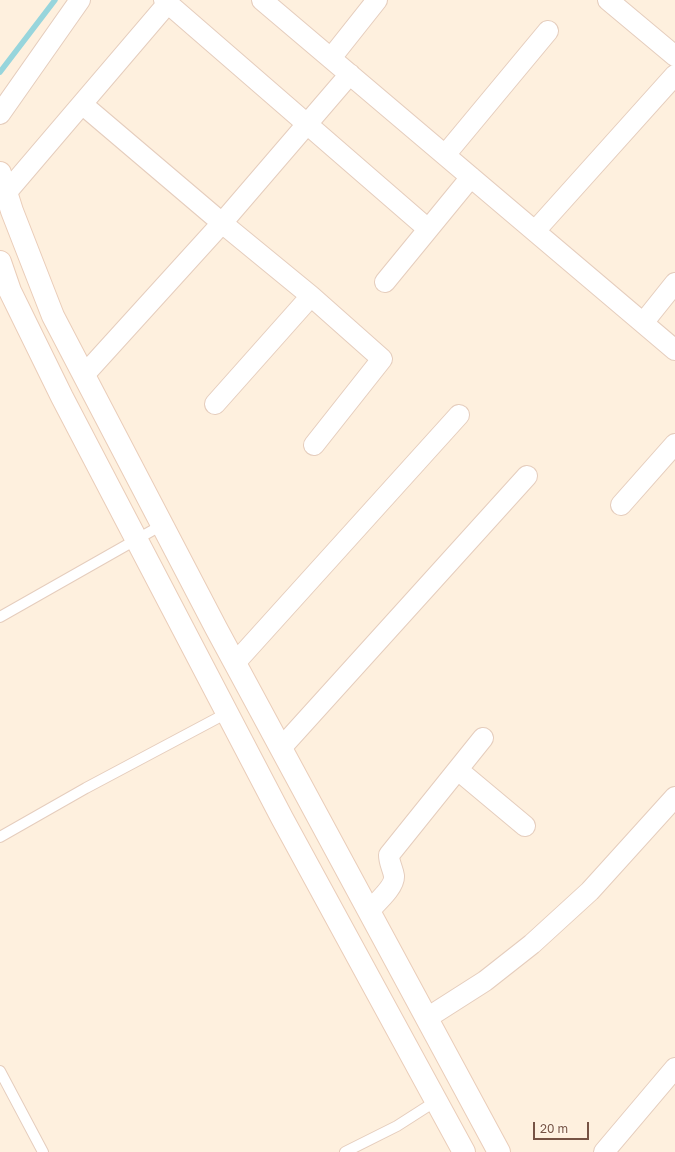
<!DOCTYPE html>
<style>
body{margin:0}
#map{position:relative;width:675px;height:1152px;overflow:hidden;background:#fef0de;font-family:"Golos Text",sans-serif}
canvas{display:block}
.scale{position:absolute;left:533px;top:1122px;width:56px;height:18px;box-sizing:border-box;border:2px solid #765344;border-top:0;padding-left:5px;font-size:12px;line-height:14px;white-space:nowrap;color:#765344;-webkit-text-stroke:3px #fff4e6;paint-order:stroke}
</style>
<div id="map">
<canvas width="675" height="1152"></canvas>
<div class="scale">20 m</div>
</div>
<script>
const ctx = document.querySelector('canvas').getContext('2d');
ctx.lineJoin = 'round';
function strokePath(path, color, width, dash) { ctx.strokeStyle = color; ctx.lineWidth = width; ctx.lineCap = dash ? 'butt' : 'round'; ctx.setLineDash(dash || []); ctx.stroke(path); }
const stream = new Path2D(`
 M 0,72 L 55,0`);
const service = new Path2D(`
 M 0,617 L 162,525
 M 0,837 L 86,788 L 227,713
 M 0,1071 L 43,1152
 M 345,1152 L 397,1126 L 436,1101`);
const minor = new Path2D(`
 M 164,0 L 428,229
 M 262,0 L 675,350
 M 608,0 L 675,56
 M 331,58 L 377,0
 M 82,104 L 222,223 L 350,74
 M 0,114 L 80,0
 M 445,155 L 548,31
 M 6,193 L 168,3
 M 535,231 L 675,75
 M 385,282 L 471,177
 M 643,323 L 675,283
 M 84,375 L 222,223 L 311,296 L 382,359 L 314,445
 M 215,404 L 311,296
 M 621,505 L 675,444
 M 235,663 L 459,415
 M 281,748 L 527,476
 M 458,770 L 525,826
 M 369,911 C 376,903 395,887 394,876 C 393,869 389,863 389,855 L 483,738
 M 427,1018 L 485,981 L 532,944 L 590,891 L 675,797
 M 604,1152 L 675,1068`);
const secondary = new Path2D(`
 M 0,173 L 12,211 L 53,316 L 216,628 L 499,1152
 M 0,262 L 10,291 L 62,397 L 282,818 L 464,1152`);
strokePath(stream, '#97d5dc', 5.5);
strokePath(service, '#e5cdbd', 12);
strokePath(minor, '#e5cdbd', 22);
strokePath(secondary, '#eacdb9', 24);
strokePath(service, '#fff', 10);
strokePath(minor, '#fff', 20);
strokePath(secondary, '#fff', 22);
</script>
